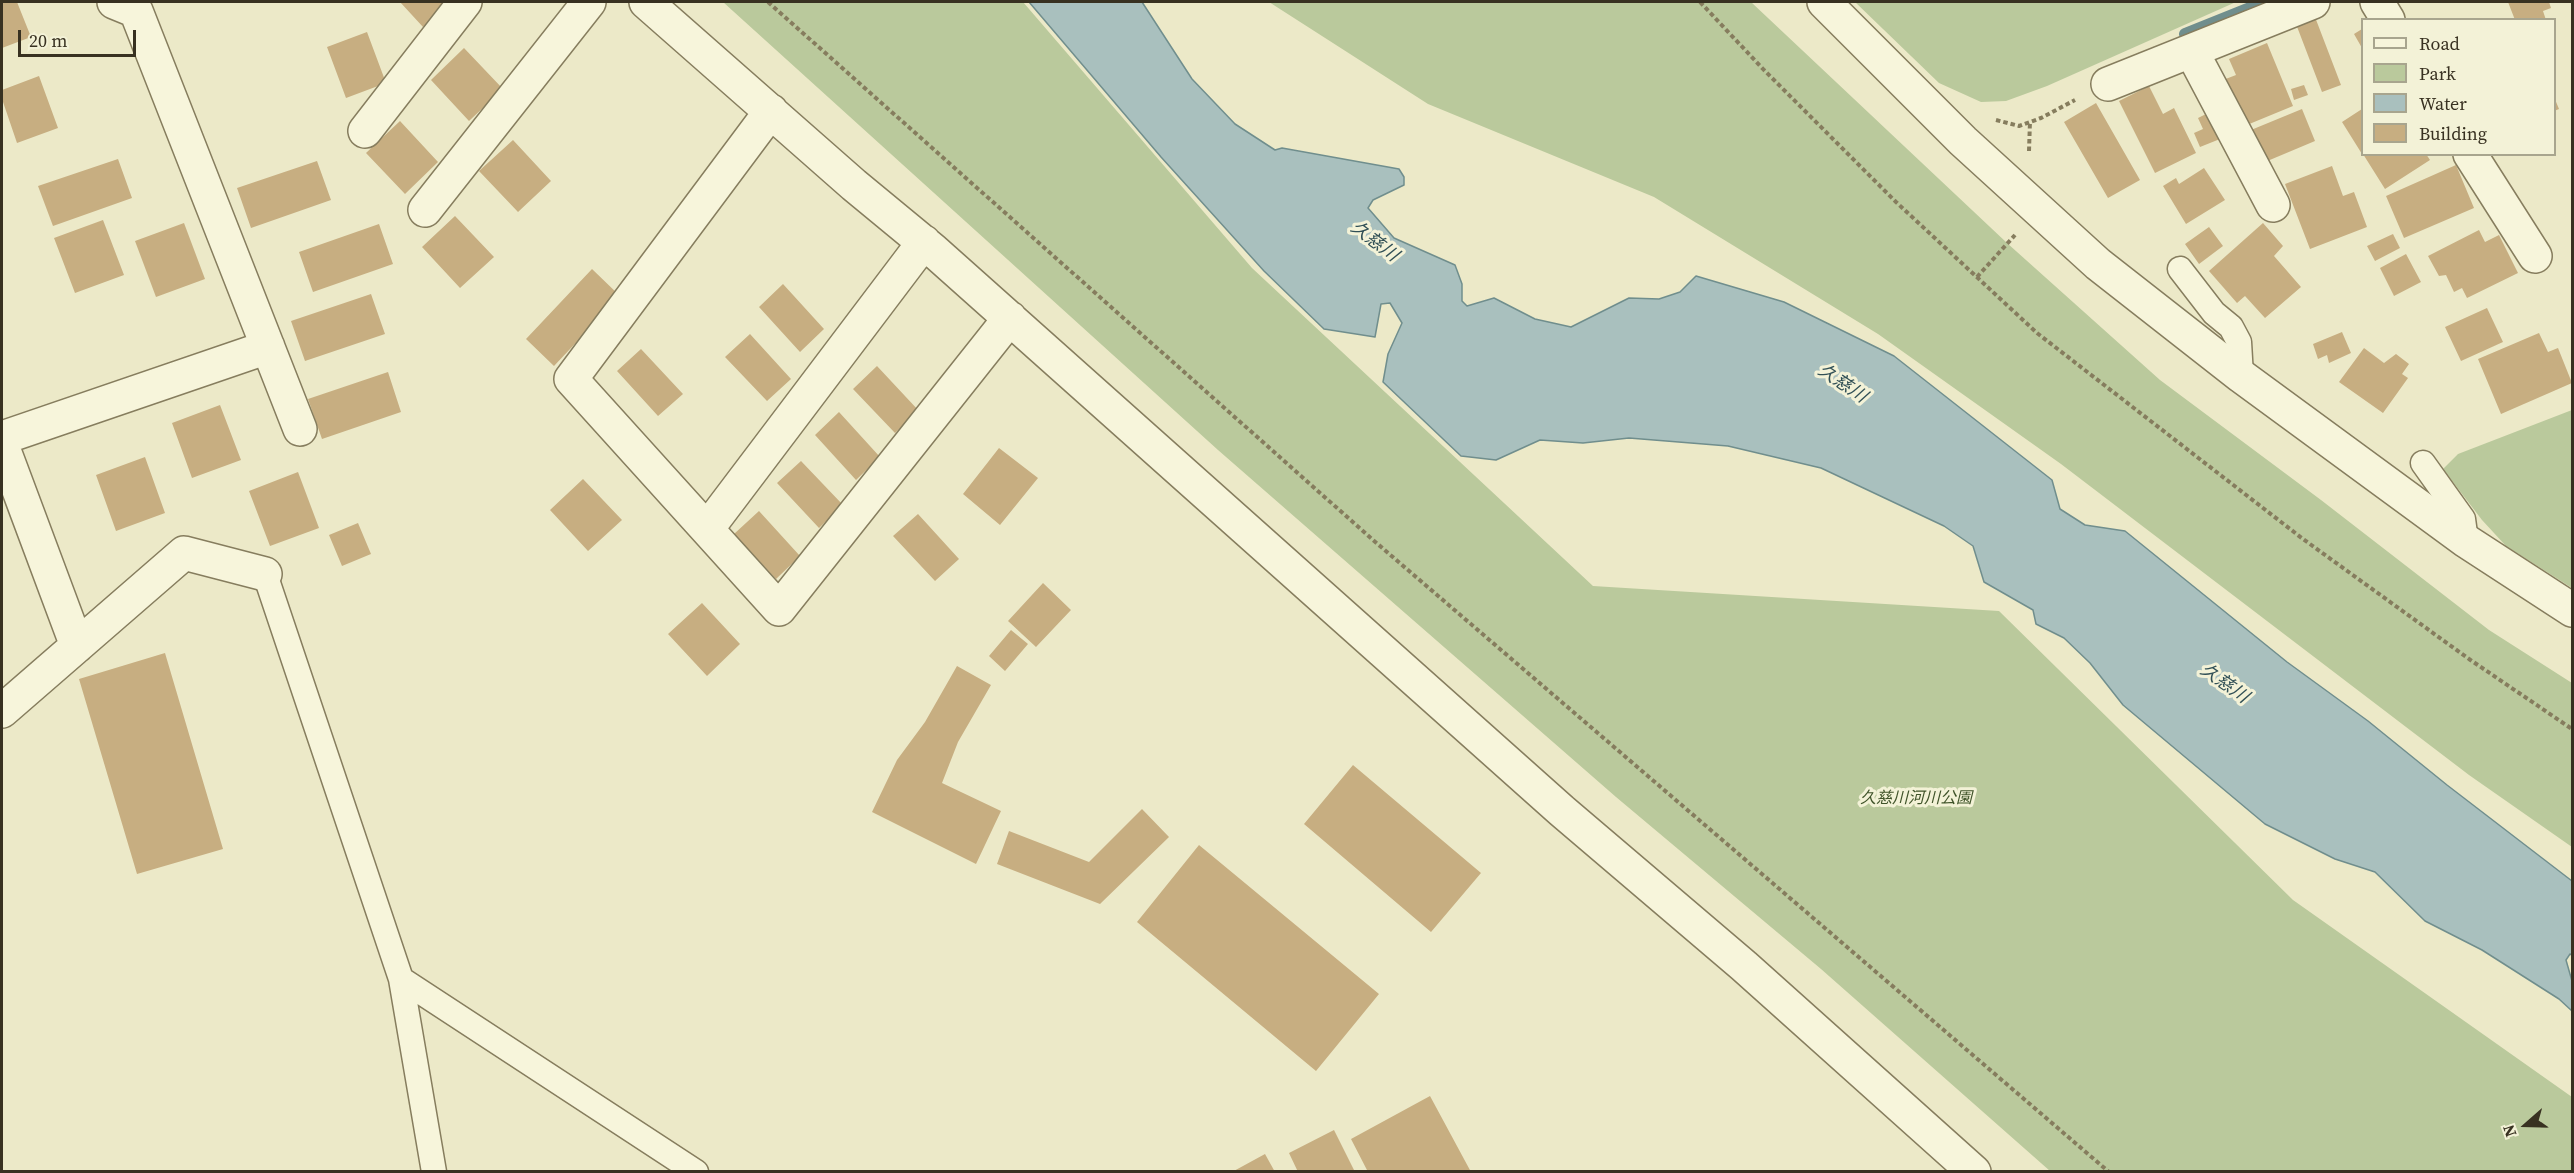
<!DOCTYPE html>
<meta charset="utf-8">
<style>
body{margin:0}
#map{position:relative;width:2574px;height:1173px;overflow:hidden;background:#ece9c8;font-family:"Source Serif 4",serif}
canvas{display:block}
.frame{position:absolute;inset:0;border:3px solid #383121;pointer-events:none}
.legend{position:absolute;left:2361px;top:18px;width:195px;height:138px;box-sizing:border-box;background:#f3f2d7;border:2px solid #a8a58e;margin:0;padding:8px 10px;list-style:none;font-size:18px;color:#383121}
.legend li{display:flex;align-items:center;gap:12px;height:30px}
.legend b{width:30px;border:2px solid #a8a58e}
.north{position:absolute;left:2496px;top:1095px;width:60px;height:60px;-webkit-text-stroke:4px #f3f2d7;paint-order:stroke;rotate:250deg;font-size:16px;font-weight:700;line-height:24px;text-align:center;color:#383121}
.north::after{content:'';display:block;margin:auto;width:21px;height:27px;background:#383121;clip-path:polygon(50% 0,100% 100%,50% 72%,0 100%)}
.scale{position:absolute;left:18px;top:30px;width:118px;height:27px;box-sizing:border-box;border:3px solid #383121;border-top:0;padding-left:8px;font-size:18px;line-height:21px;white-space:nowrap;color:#383121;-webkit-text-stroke:4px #f3f2d7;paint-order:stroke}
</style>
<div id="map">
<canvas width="2574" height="1173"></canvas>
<div class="frame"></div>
<ul class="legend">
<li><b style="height:8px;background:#f7f5db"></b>Road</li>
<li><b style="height:16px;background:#bac99c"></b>Park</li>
<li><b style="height:16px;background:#a9c0be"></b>Water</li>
<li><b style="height:16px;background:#c7ae81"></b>Building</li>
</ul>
<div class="north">N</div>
<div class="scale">20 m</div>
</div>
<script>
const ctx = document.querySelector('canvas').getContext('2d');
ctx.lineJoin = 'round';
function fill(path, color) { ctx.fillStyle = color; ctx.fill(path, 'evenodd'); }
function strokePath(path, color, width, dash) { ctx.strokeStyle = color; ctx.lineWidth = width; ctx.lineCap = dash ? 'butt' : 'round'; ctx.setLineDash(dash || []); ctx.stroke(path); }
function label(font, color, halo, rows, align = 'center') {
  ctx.font = font + ' "Source Serif 4","Noto Sans JP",serif'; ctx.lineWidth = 6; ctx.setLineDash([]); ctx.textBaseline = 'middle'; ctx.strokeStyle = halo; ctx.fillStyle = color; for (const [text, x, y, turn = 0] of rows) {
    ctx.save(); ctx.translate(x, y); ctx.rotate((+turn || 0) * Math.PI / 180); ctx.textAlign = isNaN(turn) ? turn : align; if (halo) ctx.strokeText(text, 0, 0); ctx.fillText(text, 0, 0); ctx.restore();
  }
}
const green = new Path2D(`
 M 723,2 L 1023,2 L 1252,268 L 1593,586 L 1999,611 L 2293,900 L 2572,1097 L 2572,1171 L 2050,1171 L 1821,969 L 1616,797 L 1218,450 Z
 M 1269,2 L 1751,2 L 2007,243 L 2160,380 L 2321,500 L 2489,630 L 2572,683 L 2572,847 L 2469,775 L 2061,464 L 1878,334 L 1654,197 L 1428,104 Z
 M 1855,2 L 2236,2 L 2047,86 L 2006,101 L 1981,102 L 1939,83 Z
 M 2572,410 L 2572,588 L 2506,546 L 2482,520 L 2443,469 L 2458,454 Z`);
const water = new Path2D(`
 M 1029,2 L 1142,2 L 1192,79 L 1235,124 L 1275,150 L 1282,148 L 1399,169 L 1404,177 L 1404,185 L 1373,200 L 1368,208 L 1394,238 L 1455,265 L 1462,284 L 1462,301 L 1467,306 L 1494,298 L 1535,319 L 1571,327 L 1629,298 L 1659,299 L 1680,292 L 1696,276 L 1784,302 L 1894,356 L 2052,480 L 2060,509 L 2085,525 L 2125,531 L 2287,662 L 2368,721 L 2447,785 L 2572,881 L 2572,955 L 2570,954 L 2566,960 L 2572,981 L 2572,1011 L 2559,999 L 2482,950 L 2425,921 L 2375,872 L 2335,859 L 2265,824 L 2123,705 L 2090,663 L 2064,638 L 2036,624 L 2033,610 L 1984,582 L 1973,546 L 1944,526 L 1821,468 L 1728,446 L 1629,438 L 1583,443 L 1540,440 L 1496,460 L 1461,456 L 1383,382 L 1388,354 L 1402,323 L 1390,303 L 1381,304 L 1375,337 L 1324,329 L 1264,271 L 1161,157 Z`);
const stream = new Path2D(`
 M 2185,34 L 2265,2`);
const building = new Path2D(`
 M 2,2 L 17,2 L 31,37 L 2,48 Z
 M 400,2 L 445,2 L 447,4 L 423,27 Z
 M 2508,2 L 2549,2 L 2551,8 L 2543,11 L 2546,20 L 2515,20 Z
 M 2315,17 L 2341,85 L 2322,92 L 2296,24 Z
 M 2362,29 L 2362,48 L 2354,34 Z
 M 367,32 L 386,83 L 346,98 L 327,47 Z
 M 2267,43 L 2293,106 L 2242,127 L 2223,80 L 2236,75 L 2229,59 Z
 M 464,48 L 503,89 L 469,121 L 431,80 Z
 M 39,76 L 58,128 L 17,143 L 2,99 L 2,90 Z
 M 2304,85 L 2308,95 L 2294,100 L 2291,89 Z
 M 2149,86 L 2163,114 L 2174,108 L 2196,153 L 2155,173 L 2119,101 Z
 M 2554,97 L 2559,109 L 2554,111 Z
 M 2096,103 L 2140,180 L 2108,198 L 2064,122 Z
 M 2302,109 L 2315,141 L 2265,162 L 2251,130 Z
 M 2362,109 L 2362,154 L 2342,122 Z
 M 2208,113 L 2220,139 L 2200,147 L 2194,133 L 2203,129 L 2198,118 Z
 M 400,121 L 438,162 L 405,194 L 366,153 Z
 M 513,140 L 551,181 L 518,212 L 479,171 Z
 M 2363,154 L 2426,154 L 2430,160 L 2385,189 Z
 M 118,159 L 132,198 L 53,226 L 38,186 Z
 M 317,161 L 331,200 L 251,228 L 237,188 Z
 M 2456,165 L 2474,208 L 2404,238 L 2386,196 Z
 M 2332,166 L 2343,196 L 2354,192 L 2367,227 L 2310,249 L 2285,184 Z
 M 2204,168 L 2225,200 L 2186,224 L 2163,186 L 2176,178 L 2179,184 Z
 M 455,216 L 494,257 L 460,288 L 422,247 Z
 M 103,220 L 124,275 L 75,293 L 54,238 Z
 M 184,223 L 205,279 L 156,297 L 135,241 Z
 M 2263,223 L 2283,246 L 2274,256 L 2301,287 L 2265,318 L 2245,296 L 2237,303 L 2209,271 Z
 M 379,224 L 393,264 L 313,292 L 299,252 Z
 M 2209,227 L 2223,246 L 2199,264 L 2185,244 Z
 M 2479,230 L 2485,242 L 2499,235 L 2518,273 L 2467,298 L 2462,288 L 2454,292 L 2446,275 L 2439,276 L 2428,256 Z
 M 2393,234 L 2400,248 L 2375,261 L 2367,246 Z
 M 2406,254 L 2421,282 L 2394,296 L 2380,268 Z
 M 592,269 L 620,296 L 554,366 L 526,339 Z
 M 783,284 L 824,329 L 800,352 L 759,307 Z
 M 371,294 L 385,334 L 305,361 L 291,321 Z
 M 2487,308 L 2503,342 L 2461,361 L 2445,327 Z
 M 2342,332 L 2351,353 L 2329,363 L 2327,355 L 2318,359 L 2313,344 Z
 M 2539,333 L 2548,352 L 2558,348 L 2572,383 L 2501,414 L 2478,359 Z
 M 750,334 L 791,379 L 767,401 L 725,357 Z
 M 2364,348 L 2384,363 L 2396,354 L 2409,364 L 2402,374 L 2408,378 L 2383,413 L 2339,382 Z
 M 641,349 L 683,394 L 658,416 L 617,371 Z
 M 877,366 L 919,411 L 895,433 L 853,389 Z
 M 388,372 L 401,412 L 322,439 L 308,399 Z
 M 220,405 L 241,460 L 192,478 L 172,423 Z
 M 839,412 L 880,457 L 856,480 L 815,435 Z
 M 999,448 L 1038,478 L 1000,525 L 963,494 Z
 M 145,457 L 165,513 L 116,531 L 96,475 Z
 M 801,461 L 843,505 L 819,528 L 777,483 Z
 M 298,472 L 319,528 L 270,546 L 249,491 Z
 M 583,479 L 622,520 L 588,551 L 550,510 Z
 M 759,511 L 800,556 L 776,579 L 734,534 Z
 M 918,514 L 959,559 L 935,581 L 893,536 Z
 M 358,523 L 371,554 L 342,566 L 329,535 Z
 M 1043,583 L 1071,610 L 1036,647 L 1008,621 Z
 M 702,603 L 740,644 L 707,676 L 668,634 Z
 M 1011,630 L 1028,644 L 1005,671 L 989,656 Z
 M 165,653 L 223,849 L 137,874 L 79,679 Z
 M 957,666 L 991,685 L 958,742 L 942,783 L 1001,811 L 976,864 L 872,812 L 897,760 L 925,722 Z
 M 1353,765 L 1481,873 L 1431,932 L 1304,824 Z
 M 1142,809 L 1169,837 L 1100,904 L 997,864 L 1009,831 L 1089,862 Z
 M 1199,845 L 1379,994 L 1316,1071 L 1137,922 Z
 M 1430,1096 L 1471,1172 L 1368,1172 L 1351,1139 Z
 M 1334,1130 L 1355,1172 L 1298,1172 L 1289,1153 Z
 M 1265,1154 L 1275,1172 L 1232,1172 Z`);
const path = new Path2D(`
 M 768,2 L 1373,540 L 2109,1172
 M 1700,2 L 1764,70 L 1896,202 L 2037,333 L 2303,539 L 2469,659 L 2572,729
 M 1996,120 L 2019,126 L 2041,118 L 2075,100
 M 2029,151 L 2030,121
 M 1977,277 L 2015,235`);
const service = new Path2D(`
 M 2180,269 L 2214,313 L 2231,327 L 2239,342 L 2241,376
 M 2423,463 L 2463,519 L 2466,541
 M 265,574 L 401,979 L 434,1172
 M 401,979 L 696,1172`);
const minor = new Path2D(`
 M 114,2 L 136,11 L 300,429
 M 646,2 L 854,185 L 934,251 L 1562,811 L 1744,966 L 1974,1172
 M 1824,2 L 1963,141 L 2098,264 L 2241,376 L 2466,541 L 2572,610
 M 2377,2 L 2388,20
 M 2192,52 L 2273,205
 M 2108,84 L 2313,2
 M 771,111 L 571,379 L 779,609 L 1010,318
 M 365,131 L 465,2
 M 2470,154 L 2535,256
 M 425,210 L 589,2
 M 2,438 L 268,347
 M 2,445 L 77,646
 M 707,529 L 924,242
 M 2,711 L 184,553 L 265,574`);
const parkNames = [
 ["久慈川河川公園",1916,799]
];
const waterNames = [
 ["久慈川",1374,242,37],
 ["久慈川",1842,384,34],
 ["久慈川",2224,684,35]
];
fill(green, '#bac99c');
fill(water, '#a9c0be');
strokePath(water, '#708e8d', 1.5);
strokePath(stream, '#708e8d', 12);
fill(building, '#c7ae81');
strokePath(service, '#867d5e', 27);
strokePath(minor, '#867d5e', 36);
strokePath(path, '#867d5e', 4, [4.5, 3]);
strokePath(service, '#f7f5db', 24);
strokePath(minor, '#f7f5db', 33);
label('italic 16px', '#3f5329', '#f3f2d7', parkNames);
label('italic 18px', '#315056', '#f3f2d7', waterNames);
</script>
